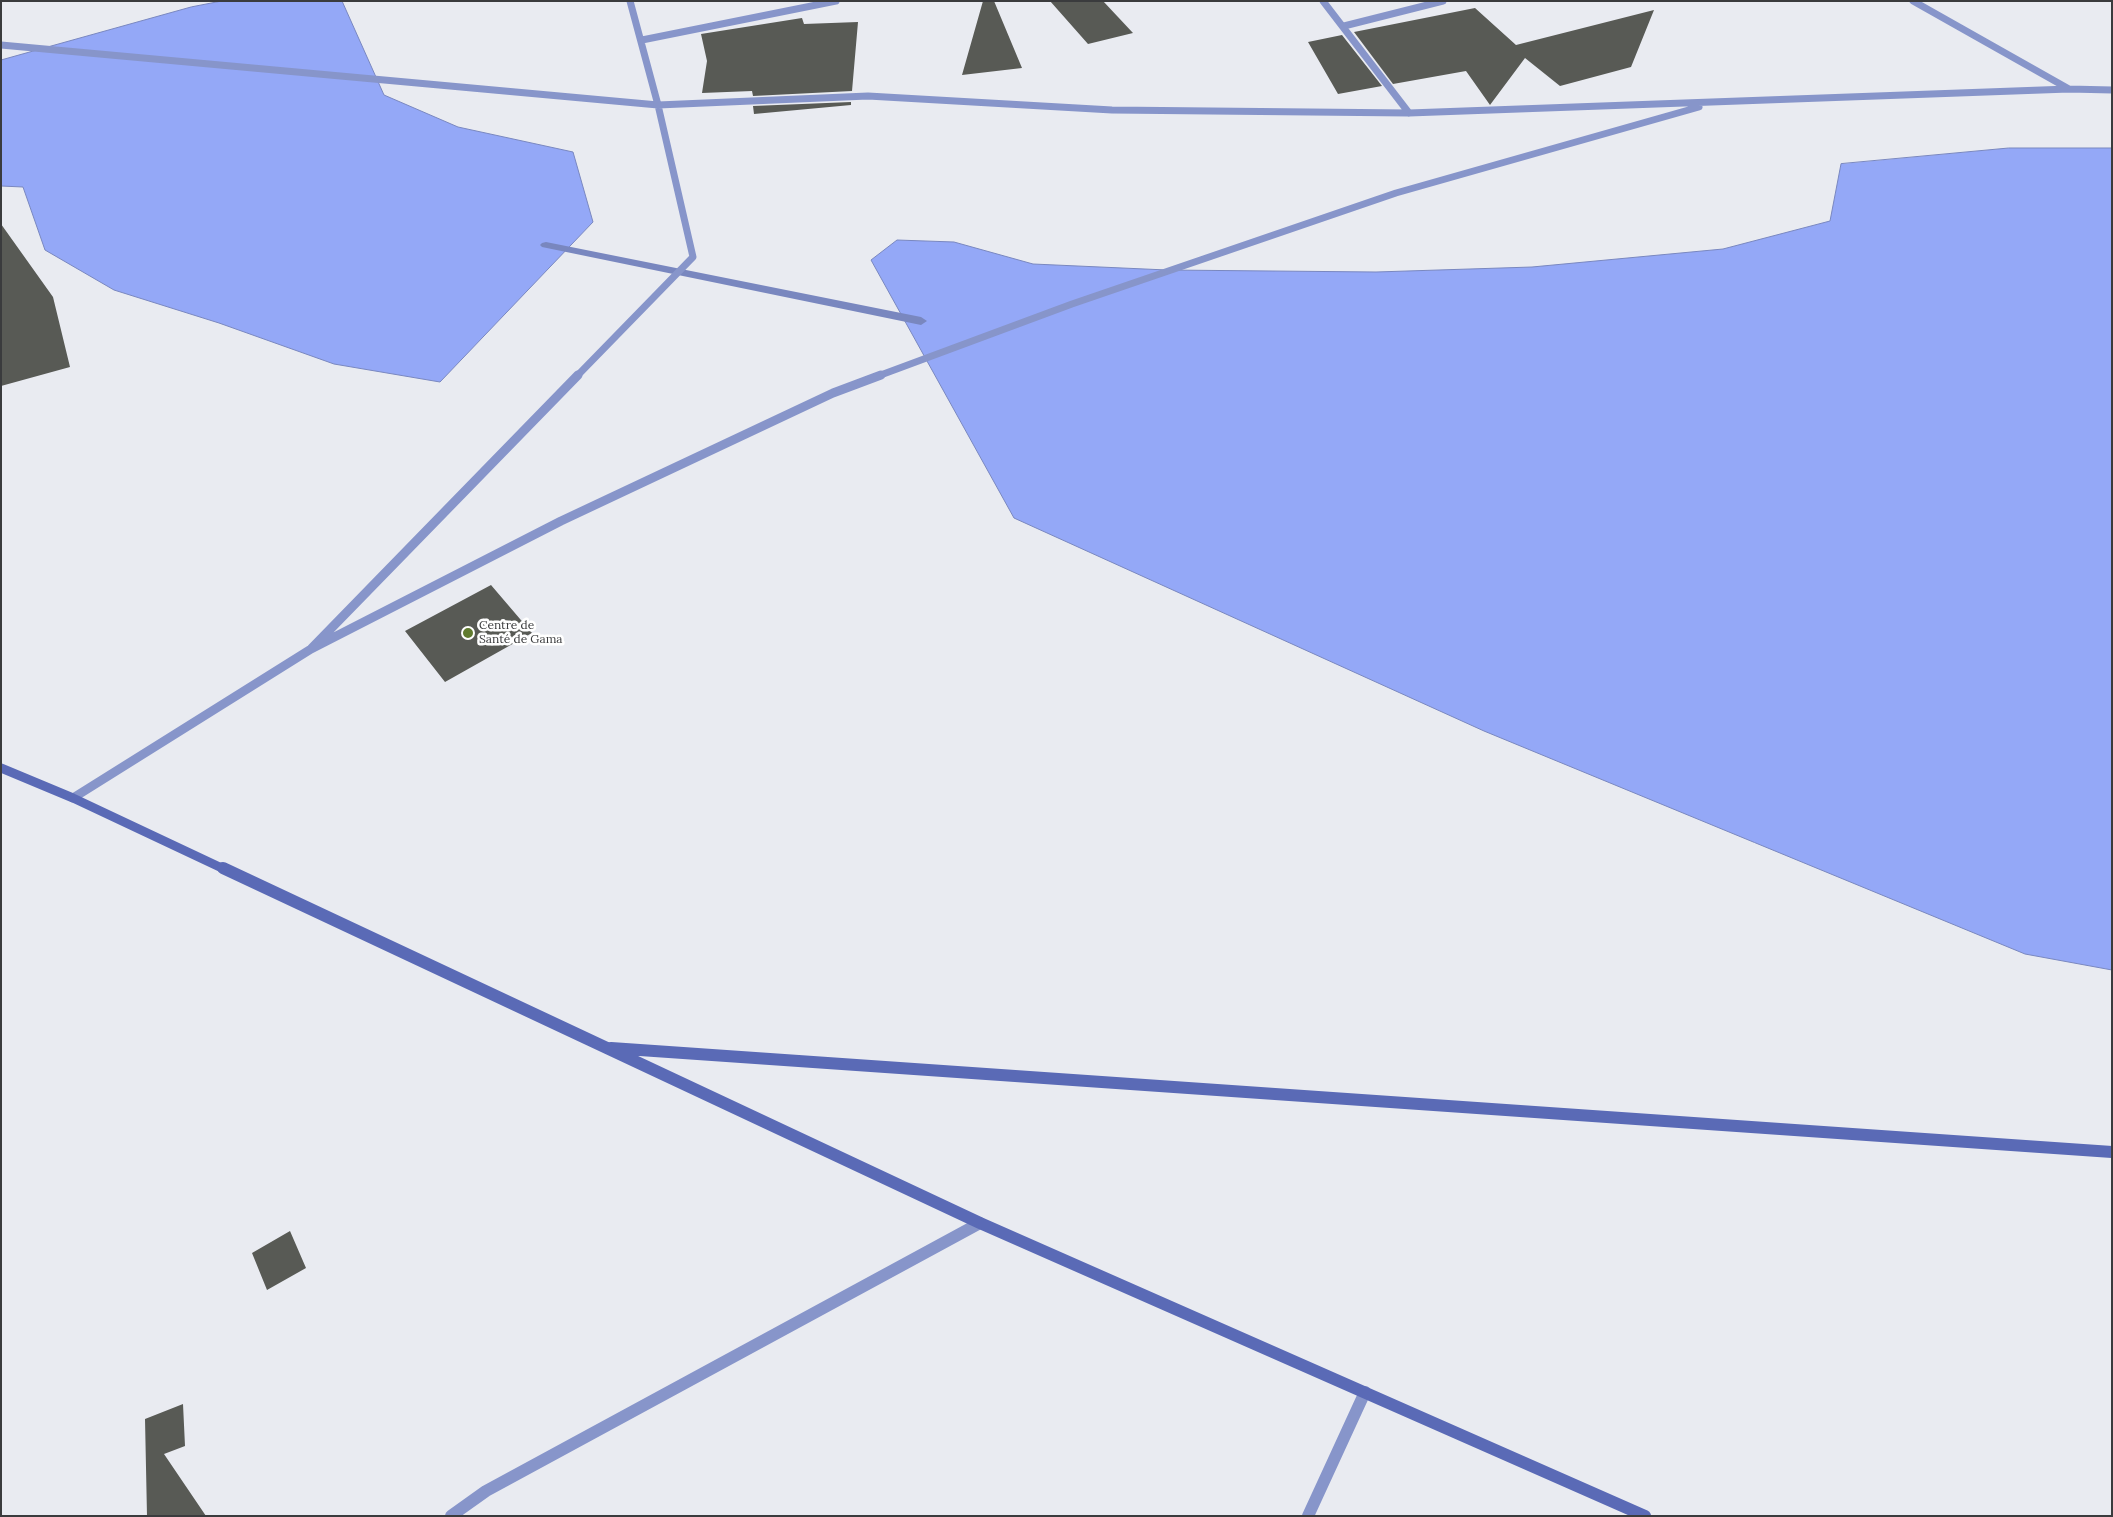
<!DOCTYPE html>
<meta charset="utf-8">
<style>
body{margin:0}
#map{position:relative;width:2113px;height:1517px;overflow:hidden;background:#e9ebf1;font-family:Lora,serif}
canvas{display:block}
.frame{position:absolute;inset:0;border:2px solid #3a3b3d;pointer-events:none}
</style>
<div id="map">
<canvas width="2113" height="1517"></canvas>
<div class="frame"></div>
</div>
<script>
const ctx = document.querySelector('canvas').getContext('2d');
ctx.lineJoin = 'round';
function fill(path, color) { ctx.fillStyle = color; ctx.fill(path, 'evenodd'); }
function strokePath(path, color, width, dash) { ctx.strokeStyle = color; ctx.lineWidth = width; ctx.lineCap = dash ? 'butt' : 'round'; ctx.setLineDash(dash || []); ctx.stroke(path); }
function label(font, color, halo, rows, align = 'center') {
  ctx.font = font + ' Lora,serif'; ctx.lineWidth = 5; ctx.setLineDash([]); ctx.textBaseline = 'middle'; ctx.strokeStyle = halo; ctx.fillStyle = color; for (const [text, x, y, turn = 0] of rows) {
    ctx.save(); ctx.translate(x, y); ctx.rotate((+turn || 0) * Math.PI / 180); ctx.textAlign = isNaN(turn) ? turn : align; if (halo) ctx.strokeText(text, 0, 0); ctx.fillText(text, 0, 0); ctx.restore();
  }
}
const water = new Path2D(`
 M 222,1 L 342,1 L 384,95 L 458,127 L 573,152 L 593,222 L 440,382 L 334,364 L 219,323 L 114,290 L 45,250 L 23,187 L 1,186 L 1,60 L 191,7 Z
 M 2009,148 L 2112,148 L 2112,970 L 2025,954 L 1484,731 L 1014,518 L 871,260 L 897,240 L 954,242 L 1033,264 L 1167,270 L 1376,272 L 1532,267 L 1723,249 L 1830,221 L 1841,164 Z`);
const stream = new Path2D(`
 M 546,242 L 921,317 L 927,321 L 921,325 L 542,247 L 540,245 L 542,243 Z`);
const building = new Path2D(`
 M 983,1 L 994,1 L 1022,68 L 962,75 Z
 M 1050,1 L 1103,1 L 1133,33 L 1088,44 Z
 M 1475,8 L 1516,45 L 1654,10 L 1631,67 L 1560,86 L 1525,58 L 1490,105 L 1466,71 L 1393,84 L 1354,32 Z
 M 802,18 L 804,24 L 858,22 L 852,91 L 753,96 L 752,91 L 702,93 L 707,61 L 701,34 Z
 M 1342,35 L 1382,86 L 1338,94 L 1308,42 Z
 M 851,102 L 851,105 L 754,114 L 753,106 Z
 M 1,224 L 53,297 L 70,367 L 1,386 Z
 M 491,585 L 532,633 L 445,682 L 405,631 Z
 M 290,1231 L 306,1268 L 267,1290 L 252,1253 Z
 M 183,1404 L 185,1446 L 164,1454 L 206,1516 L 147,1516 L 145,1419 Z`);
const streetFar2 = new Path2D(`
 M 1323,1 L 1409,113
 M 1913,1 L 2069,89 L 2112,90
 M 1344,26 L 1443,1
 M 642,40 L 836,1
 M 1,45 L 658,105 L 868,96 L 1112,110 L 1409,113 L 2069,89
 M 577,376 L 693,257 L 658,105 L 630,1
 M 878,376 L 1072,304 L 1396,193 L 1699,107`);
const streetFar1 = new Path2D(`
 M 311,649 L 561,521 L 833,393 L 881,375
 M 73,798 L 311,649 L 578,375`);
const street = new Path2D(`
 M 451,1516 L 486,1491 L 980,1223
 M 1308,1516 L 1365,1392`);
const secondaryFar1 = new Path2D(`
 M 1,768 L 73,798 L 226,870`);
const secondary = new Path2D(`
 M 223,868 L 980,1223 L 1645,1516
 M 611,1048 L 2112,1152`);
const markers = [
 [468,633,6,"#607b2f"]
];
const poiNames = [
 ["Centre de",479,626],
 ["Santé de Gama",479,640]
];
fill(water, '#94a8f7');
strokePath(water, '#7987bf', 1);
fill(stream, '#7987bf');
fill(building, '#585a55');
strokePath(streetFar2, '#8795ca', 7);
strokePath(streetFar1, '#8795ca', 9);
strokePath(street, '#8795ca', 12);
strokePath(secondaryFar1, '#5a6ab6', 9);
strokePath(secondary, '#5a6ab6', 12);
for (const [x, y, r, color] of markers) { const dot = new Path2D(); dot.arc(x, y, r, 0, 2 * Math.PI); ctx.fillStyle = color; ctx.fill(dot); strokePath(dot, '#fff', 2); }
label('12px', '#3a3b3d', '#fff', poiNames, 'left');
</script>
